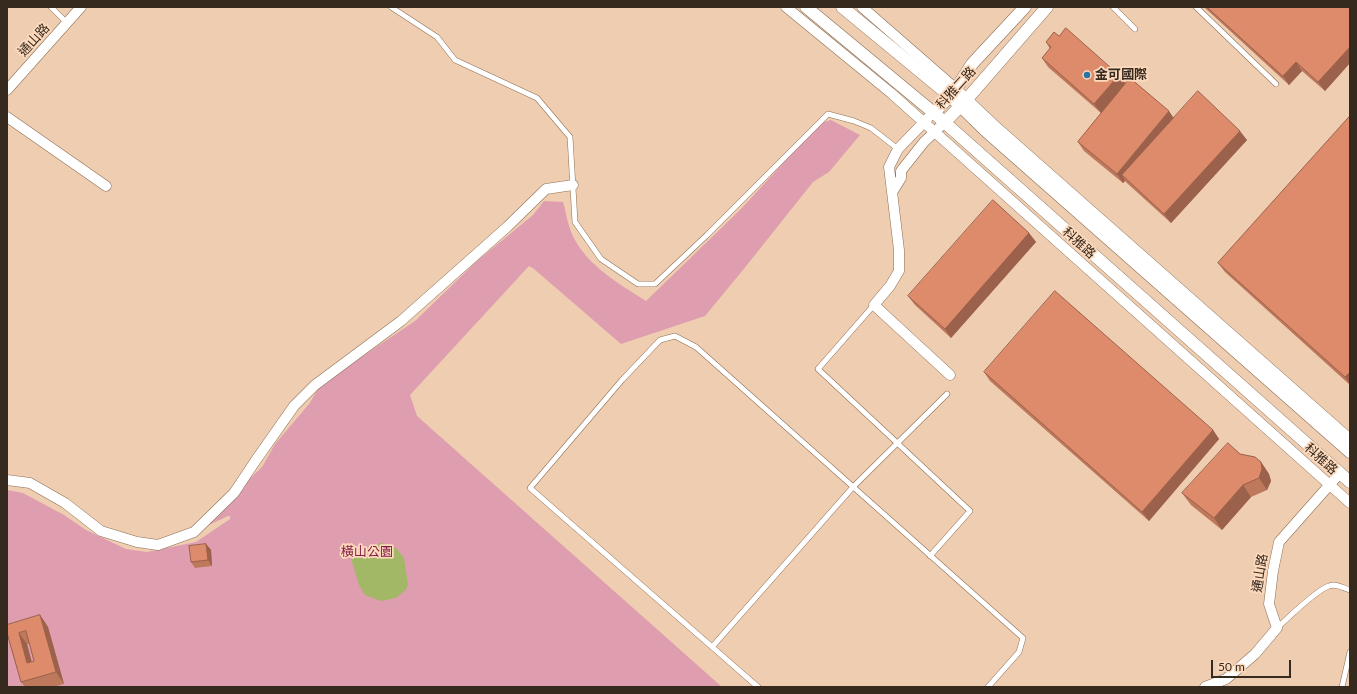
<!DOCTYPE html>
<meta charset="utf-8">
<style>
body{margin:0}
#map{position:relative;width:1357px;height:694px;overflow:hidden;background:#efcdb1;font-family:Lato,sans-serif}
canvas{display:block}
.frame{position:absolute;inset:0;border:8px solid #36291e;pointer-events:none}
.scale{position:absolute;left:1211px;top:660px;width:80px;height:18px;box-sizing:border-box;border:2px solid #36291e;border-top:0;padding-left:5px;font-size:12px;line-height:14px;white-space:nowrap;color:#36291e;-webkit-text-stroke:3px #fddabd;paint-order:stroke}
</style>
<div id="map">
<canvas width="1357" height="694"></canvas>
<div class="frame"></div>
<div class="scale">50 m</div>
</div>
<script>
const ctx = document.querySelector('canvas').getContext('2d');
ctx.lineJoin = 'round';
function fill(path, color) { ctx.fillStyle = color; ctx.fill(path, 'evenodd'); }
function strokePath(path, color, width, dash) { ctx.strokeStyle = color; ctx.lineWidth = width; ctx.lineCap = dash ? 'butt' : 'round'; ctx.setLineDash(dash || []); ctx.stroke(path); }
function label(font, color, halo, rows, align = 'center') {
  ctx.font = font + ' Lato,"Noto Sans TC",sans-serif'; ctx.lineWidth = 3.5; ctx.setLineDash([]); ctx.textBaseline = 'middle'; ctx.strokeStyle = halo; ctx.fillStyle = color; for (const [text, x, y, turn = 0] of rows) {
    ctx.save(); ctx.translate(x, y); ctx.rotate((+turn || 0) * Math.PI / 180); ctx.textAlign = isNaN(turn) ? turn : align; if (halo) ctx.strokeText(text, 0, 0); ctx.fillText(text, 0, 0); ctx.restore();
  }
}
const green = new Path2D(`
 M 831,120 L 860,135 L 829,172 L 813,182 L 743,270 L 705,316 L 621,344 L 534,269 L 529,266 L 410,395 L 417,416 L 722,687 L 7,687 L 7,490 L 23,493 L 64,515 L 86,530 L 126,549 L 147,552 L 196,542 L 230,519 L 230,516 L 228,516 L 194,532 L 262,467 L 275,444 L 309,404 L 321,384 L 415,321 L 477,261 L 533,215 L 544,201 L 563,202 C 566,211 567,221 570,229 C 582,263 618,283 646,301 L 741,209 L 820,123 Z`);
const water = new Path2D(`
 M 379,543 L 382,543 L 396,548 L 404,558 L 408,584 L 406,590 L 396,598 L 381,601 L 365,595 L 359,585 L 351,559 L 352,555 L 359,551 L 363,553 L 377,548 Z`);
const service = new Path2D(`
 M 51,7 L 67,23
 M 391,7 L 437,37 L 455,60 L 537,98 L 570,137 L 575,222 L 601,259 L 638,284 L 655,284 L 707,235 L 828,114 L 854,121 L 871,128 L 898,149
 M 1113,7 L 1135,29
 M 1196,7 L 1276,84
 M 874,305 L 818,369 L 970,511 L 930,556
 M 1277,628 C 1288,618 1316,590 1329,586 C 1336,583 1343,588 1350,590
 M 712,647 L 853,487 L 947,394
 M 758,687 L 530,488 L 622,380 L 660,340 L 675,336 L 696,347 L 1023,638 L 1019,652 L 988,687
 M 1342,687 L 1350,652`);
const minor = new Path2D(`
 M 786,7 L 891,93 L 1350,503
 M 862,7 L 956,89 L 993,124 L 1350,439
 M 7,90 L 81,7
 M 7,117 L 106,186
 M 928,118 L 898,149 L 889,167 L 899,250 L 899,271 L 890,286 L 874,305 L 950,375
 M 893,191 L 901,178 L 901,171 L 924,142 L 945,122
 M 7,480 L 30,483 L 65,503 L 101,531 L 137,542 L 158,545 L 194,532 L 234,493 L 256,460 L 294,406 L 315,385 L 401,321 L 507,227 L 546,189 L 573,185
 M 1205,687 L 1226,679 L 1255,654 L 1277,628 L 1269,604 L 1273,571 L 1279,542 L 1340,473`);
const tertiary = new Path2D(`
 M 806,7 L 934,113 L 1350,482
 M 842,7 L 950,96 L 986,131 L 1350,452
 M 934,113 L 956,89 L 972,64 L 1025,7
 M 945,122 L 967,99 L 1047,7`);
const wall = new Path2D(`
 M 1204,7 L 1350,7 L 1350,63 L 1325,91 L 1302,71 L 1289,85 Z
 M 1059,36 L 1174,118 L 1247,140 L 1171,223 L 1128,184 L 1125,181 L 1123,183 L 1084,151 L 1078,142 L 1119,91 L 1101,113 L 1048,67 L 1042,58 L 1050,49 L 1046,42 Z
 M 1350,116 L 1350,385 L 1225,272 L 1218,263 Z
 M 1029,233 L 1036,242 L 951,338 L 915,305 L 908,296 Z
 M 984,372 L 1213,430 L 1219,439 L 1149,521 L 990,381 Z
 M 1240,454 L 1261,462 L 1269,474 L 1271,481 L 1267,490 L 1251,497 L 1222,530 L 1191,505 L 1182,493 Z
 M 206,544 L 211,550 L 212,566 L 195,568 L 191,562 Z
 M 40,615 L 48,627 L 64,684 L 53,687 L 25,687 L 21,682 L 7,633 ZM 27,644 L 30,644 L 34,661 L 32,662 Z`);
const shadedWall = new Path2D(`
 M 1350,47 L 1350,63 L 1325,91 L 1318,82 Z
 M 1296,62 L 1302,71 L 1289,85 L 1283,76 Z
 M 1119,75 L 1126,84 L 1101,113 L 1094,104 Z
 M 1169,111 L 1175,120 L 1122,175 L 1125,181 L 1123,183 L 1117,174 Z
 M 1240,131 L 1247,140 L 1171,223 L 1164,214 Z
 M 1029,233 L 1036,242 L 951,338 L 945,329 Z
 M 1350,372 L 1350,384 L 1345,377 Z
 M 1213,430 L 1219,439 L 1149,521 L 1142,512 Z
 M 1261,462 L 1269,474 L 1271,481 L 1267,490 L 1259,478 Z
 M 1243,485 L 1251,497 L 1222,530 L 1214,518 Z
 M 206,544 L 211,550 L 212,566 L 208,560 Z
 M 40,615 L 48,627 L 64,684 L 56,672 Z
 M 19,633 L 27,644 L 35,675 L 27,663 Z`);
const building = new Path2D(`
 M 1207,7 L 1350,7 L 1350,47 L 1318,82 L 1296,62 L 1283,76 Z
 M 1066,28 L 1119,75 L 1094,104 L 1042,58 L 1051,47 L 1046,42 L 1054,32 L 1059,36 Z
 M 1130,78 L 1169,111 L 1117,174 L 1078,142 Z
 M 1198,91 L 1240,131 L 1164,214 L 1122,175 Z
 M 1350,116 L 1350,372 L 1345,377 L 1218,263 Z
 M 993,200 L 1029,233 L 945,329 L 908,296 Z
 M 1055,291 L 1213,430 L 1142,512 L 984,372 Z
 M 1228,443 L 1240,454 L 1255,457 L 1261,462 L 1262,469 L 1259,478 L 1243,485 L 1214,518 L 1182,493 Z
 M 206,544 L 208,560 L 191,562 L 189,546 Z
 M 40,615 L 56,672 L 21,682 L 7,633 L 7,625 ZM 26,631 L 34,661 L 27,663 L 19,633 Z`);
const markers = [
 [1087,75,4,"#2774a7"]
];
const streetNames = [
 ["通山路",34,40,-48],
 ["科雅二路",956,88,-48],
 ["科雅路",1079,243,42],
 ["科雅路",1321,459,42],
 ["通山路",1260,573,-81]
];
const poiNames = [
 ["金可國際",1095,75]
];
const parkNames = [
 ["橫山公園",367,552]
];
fill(green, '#de9eaf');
fill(water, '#a2b867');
strokePath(service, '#8d6f55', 6);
strokePath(minor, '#8d6f55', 11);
strokePath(tertiary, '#8d6f55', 13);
strokePath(service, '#fff', 5);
strokePath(minor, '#fff', 10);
strokePath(tertiary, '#fff', 12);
fill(wall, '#be785c');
fill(shadedWall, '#9b614b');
fill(building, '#dd8b6b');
strokePath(building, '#9b614b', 1);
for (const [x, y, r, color] of markers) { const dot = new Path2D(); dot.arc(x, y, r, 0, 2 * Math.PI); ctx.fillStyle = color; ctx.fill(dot); strokePath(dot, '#fddabd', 1.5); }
label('13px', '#36291e', '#fddabd', streetNames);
label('bold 13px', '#36291e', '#fddabd', poiNames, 'left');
label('13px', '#872049', '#fddabd', parkNames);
</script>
